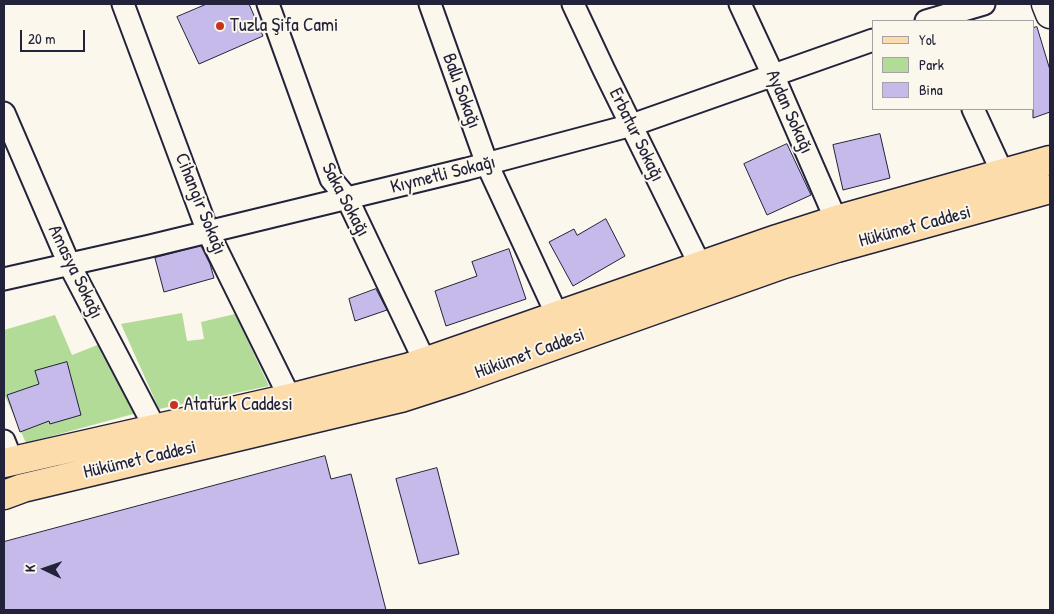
<!DOCTYPE html>
<meta charset="utf-8">
<style>
body{margin:0}
#map{position:relative;width:1054px;height:614px;overflow:hidden;background:#fbf7ec;font-family:"Patrick Hand",sans-serif}
canvas{display:block}
.frame{position:absolute;inset:0;border:5px solid #22223b;pointer-events:none}
.legend{position:absolute;left:872px;top:20px;width:162px;height:90px;box-sizing:border-box;background:#fbf7ec;border:1px solid #a4a2a5;margin:0;padding:6px 9px;list-style:none;font-size:15px;color:#22223b}
.legend li{display:flex;align-items:center;gap:10px;height:25px}
.legend b{width:25px;border:1px solid #a4a2a5}
.north{position:absolute;left:20px;top:544px;width:50px;height:50px;-webkit-text-stroke:4px #fbf7ec;paint-order:stroke;rotate:273deg;font-size:14px;font-weight:700;line-height:20px;text-align:center;color:#22223b}
.north::after{content:'';display:block;margin:auto;width:18px;height:22px;background:#22223b;clip-path:polygon(50% 0,100% 100%,50% 72%,0 100%)}
.scale{position:absolute;left:20px;top:30px;width:65px;height:22px;box-sizing:border-box;border:2px solid #22223b;border-top:0;padding-left:6px;font-size:15px;line-height:18px;white-space:nowrap;color:#22223b;-webkit-text-stroke:4px #fbf7ec;paint-order:stroke}
</style>
<div id="map">
<canvas width="1054" height="614"></canvas>
<div class="frame"></div>
<ul class="legend">
<li><b style="height:6px;background:#fddcac"></b>Yol</li>
<li><b style="height:14px;background:#b2db97"></b>Park</li>
<li><b style="height:14px;background:#c6baeb"></b>Bina</li>
</ul>
<div class="north">K</div>
<div class="scale">20 m</div>
</div>
<script>
const ctx = document.querySelector('canvas').getContext('2d');
ctx.lineJoin = 'round';
function fill(path, color) { ctx.fillStyle = color; ctx.fill(path, 'evenodd'); }
function strokePath(path, color, width, dash) { ctx.strokeStyle = color; ctx.lineWidth = width; ctx.lineCap = dash ? 'butt' : 'round'; ctx.setLineDash(dash || []); ctx.stroke(path); }
function label(font, color, halo, rows, align = 'center') {
  ctx.font = font + ' "Patrick Hand",sans-serif'; ctx.lineWidth = 4; ctx.setLineDash([]); ctx.textBaseline = 'middle'; ctx.strokeStyle = halo; ctx.fillStyle = color; for (const [text, x, y, turn = 0] of rows) {
    ctx.save(); ctx.translate(x, y); ctx.rotate((+turn || 0) * Math.PI / 180); ctx.textAlign = isNaN(turn) ? turn : align; if (halo) ctx.strokeText(text, 0, 0); ctx.fillText(text, 0, 0); ctx.restore();
  }
}
const green = new Path2D(`
 M 182,313 L 187,341 L 204,339 L 201,322 L 235,314 L 269,386 L 159,409 L 121,324 Z
 M 55,315 L 72,355 L 105,342 L 137,413 L 26,443 L 4,394 L 4,330 Z`);
const building = new Path2D(`
 M 207,4 L 249,4 L 263,36 L 199,64 L 177,17 Z
 M 1037,27 L 1050,70 L 1050,112 L 1033,118 L 1033,28 Z
 M 880,134 L 890,178 L 843,190 L 833,145 Z
 M 787,144 L 811,195 L 767,215 L 744,164 Z
 M 606,219 L 625,256 L 573,286 L 549,242 L 574,229 L 577,235 Z
 M 201,246 L 210,264 L 214,278 L 164,292 L 155,258 Z
 M 509,249 L 526,299 L 446,326 L 435,291 L 477,276 L 472,262 Z
 M 376,289 L 387,310 L 355,321 L 349,299 Z
 M 67,362 L 81,415 L 50,424 L 49,421 L 20,432 L 7,395 L 39,384 L 35,371 Z
 M 325,456 L 331,479 L 351,474 L 386,610 L 4,610 L 4,542 Z
 M 437,468 L 459,554 L 419,564 L 396,479 Z`);
const street = new Path2D(`
 M 123,4 L 208,232 L 290,398
 M 268,4 L 331,179 L 347,198 L 425,362
 M 430,4 L 487,164 L 557,315
 M 573,4 L 604,70 L 700,265
 M 740,4 L 773,75 L 836,220
 M 926,21 L 984,4
 M 973,109 L 1003,174
 M 4,113 L 69,264 L 155,428
 M 4,279 L 150,246 L 467,169 L 632,125 L 873,40
 M 4,441 L 12,461`);
const secondary = new Path2D(`
 M 1046,4 L 1050,14`);
const primary = new Path2D(`
 M 4,463 L 290,398 L 410,367 L 777,239 L 836,220 L 1050,160
 M 4,495 L 23,488 L 401,398 L 460,379 L 784,264 L 837,248 L 1050,189`);
const markers = [
 [220,26,5,"#c8321e"],
 [174,405,5,"#c8321e"]
];
const poiNames = [
 ["Tuzla Şifa Cami",230,26],
 ["Atatürk Caddesi",184,405]
];
const streetNames = [
 ["Ballı Sokağı",461,91,70],
 ["Aydan Sokağı",789,112,66],
 ["Erbatur Sokağı",636,135,64],
 ["Kıymetli Sokağı",443,175,-14],
 ["Saka Sokağı",345,200,62],
 ["Cihangir Sokağı",200,204,68],
 ["Hükümet Caddesi",915,227,-15],
 ["Amasya Sokağı",75,272,64],
 ["Hükümet Caddesi",530,354,-20],
 ["Hükümet Caddesi",140,460,-13]
];
fill(green, '#b2db97');
fill(building, '#c6baeb');
strokePath(building, '#22223b', 1);
strokePath(street, '#22223b', 25);
strokePath(secondary, '#22223b', 31);
strokePath(primary, '#22223b', 31);
strokePath(street, '#fbf7ec', 21);
strokePath(secondary, '#fbf7ec', 28);
strokePath(primary, '#fddcac', 28);
for (const [x, y, r, color] of markers) { const dot = new Path2D(); dot.arc(x, y, r, 0, 2 * Math.PI); ctx.fillStyle = color; ctx.fill(dot); strokePath(dot, '#fbf7ec', 2); }
label('19px', '#22223b', '#fbf7ec', poiNames, 'left');
label('19px', '#22223b', '#fbf7ec', streetNames);
</script>
